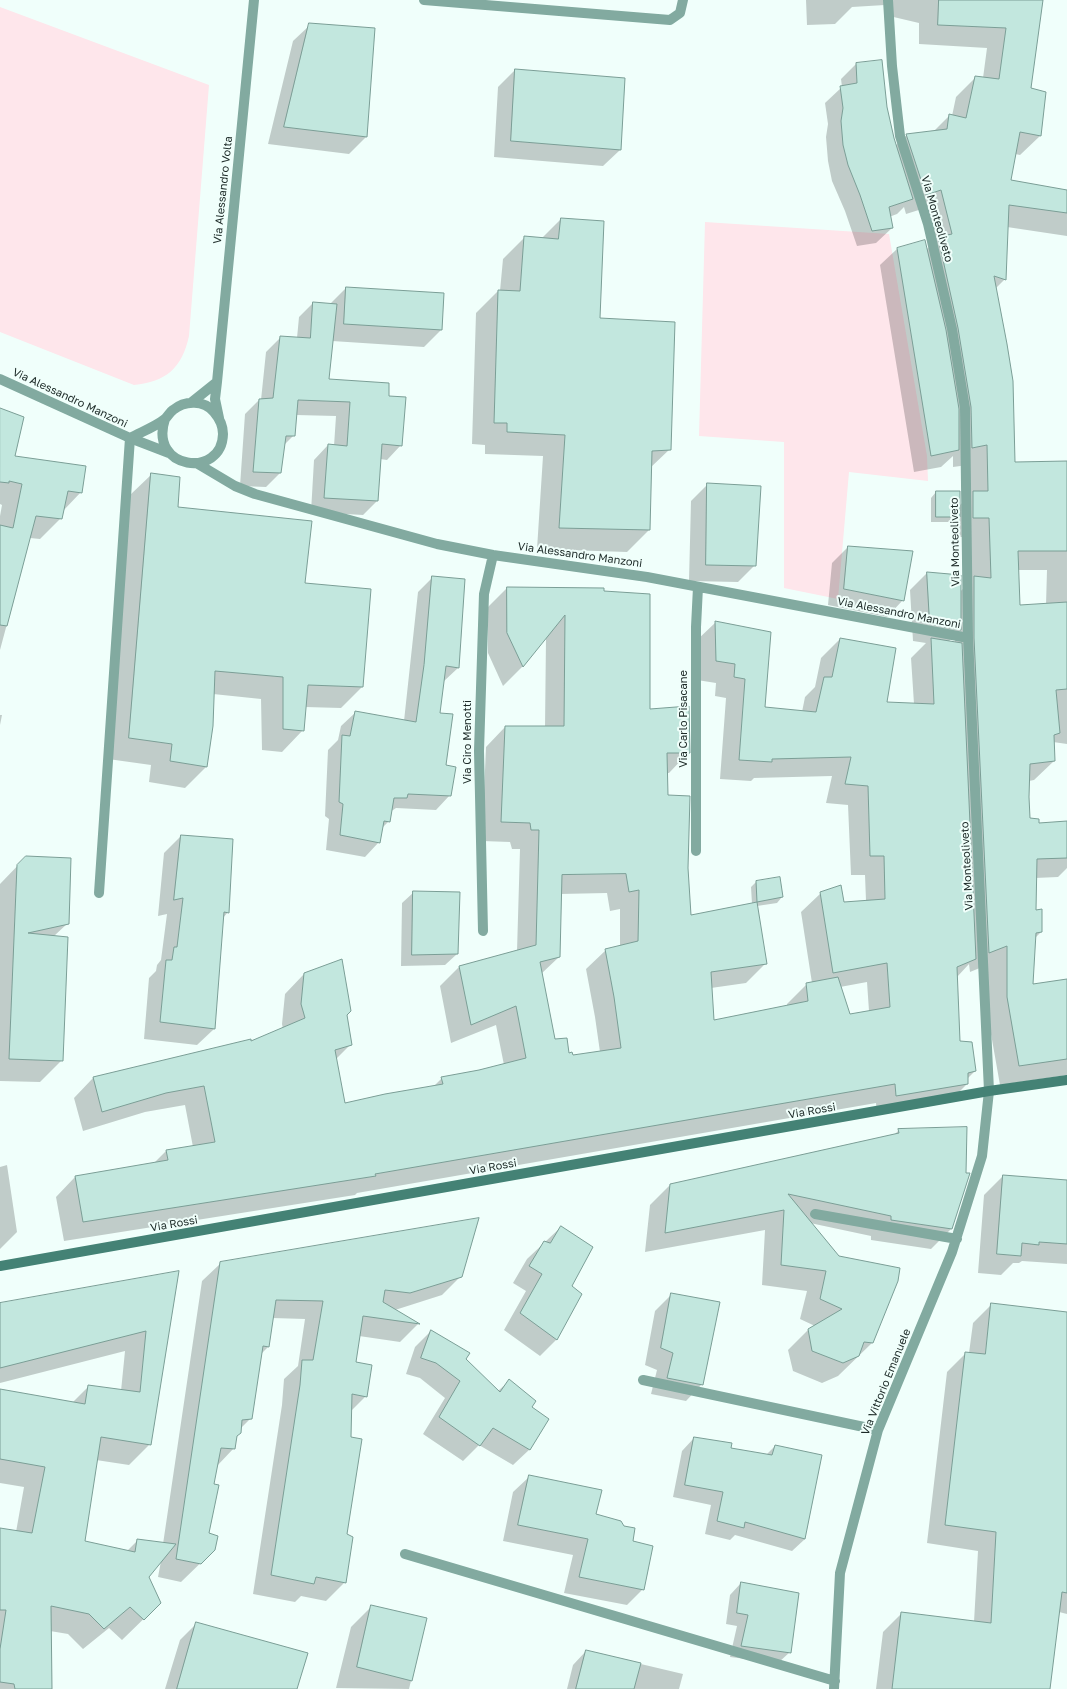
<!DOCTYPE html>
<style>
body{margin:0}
canvas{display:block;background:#f0fffb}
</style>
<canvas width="1067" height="1689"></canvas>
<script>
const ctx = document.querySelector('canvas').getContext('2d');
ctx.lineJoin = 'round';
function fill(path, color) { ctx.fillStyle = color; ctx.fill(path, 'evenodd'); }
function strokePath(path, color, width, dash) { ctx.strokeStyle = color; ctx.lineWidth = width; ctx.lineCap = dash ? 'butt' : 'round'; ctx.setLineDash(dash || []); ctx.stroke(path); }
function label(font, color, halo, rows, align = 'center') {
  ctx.font = font + ' "Golos Text",sans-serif'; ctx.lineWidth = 4; ctx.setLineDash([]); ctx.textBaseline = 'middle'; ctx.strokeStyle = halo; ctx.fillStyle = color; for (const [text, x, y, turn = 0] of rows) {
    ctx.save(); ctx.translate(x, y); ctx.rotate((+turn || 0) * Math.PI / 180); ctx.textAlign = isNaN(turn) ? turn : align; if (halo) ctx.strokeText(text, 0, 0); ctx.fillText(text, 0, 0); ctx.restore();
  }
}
const green = new Path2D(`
 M 0,7 L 209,85 L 189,336 C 182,368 166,382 134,385 L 0,332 Z
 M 705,222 L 889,234 L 927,456 L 928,481 L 849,472 L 838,599 L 784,588 L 784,442 L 699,436 Z`);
const shadow = new Path2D(`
 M 806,0 L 1042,0 L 1030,89 L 1045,93 L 1040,136 L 1020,155 L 1015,154 L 1010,180 L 1067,191 L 1067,236 L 1007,227 L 1005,279 L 995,289 L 1014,463 L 1067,462 L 1067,744 L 1053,742 L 1054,761 L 1034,780 L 1029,781 L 1029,819 L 1038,824 L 1067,822 L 1067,868 L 1058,877 L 1035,878 L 1035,911 L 1041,932 L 1035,938 L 1032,985 L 1067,980 L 1067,1075 L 1000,1085 L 988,1017 L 987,965 L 970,972 L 969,964 L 957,977 L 959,1042 L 975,1071 L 967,1079 L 967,1084 L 948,1103 L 877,1115 L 876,1103 L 357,1193 L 355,1195 L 64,1241 L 56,1197 L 75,1177 L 154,1163 L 166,1151 L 193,1147 L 185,1105 L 145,1112 L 83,1131 L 74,1098 L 93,1078 L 250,1040 L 250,1043 L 283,1029 L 282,1024 L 285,994 L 304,974 L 346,1015 L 351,1044 L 336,1059 L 344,1104 L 433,1087 L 442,1078 L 504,1065 L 496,1025 L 451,1043 L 440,986 L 460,966 L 517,951 L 520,849 L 512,849 L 510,842 L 482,841 L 486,747 L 505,727 L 545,727 L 546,637 L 522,667 L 503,686 L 488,653 L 488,607 L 507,588 L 603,589 L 649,711 L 688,707 L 688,753 L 669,773 L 666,773 L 667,796 L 687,868 L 691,916 L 752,904 L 751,887 L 756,882 L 782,897 L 777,903 L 757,906 L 766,963 L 746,983 L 711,988 L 714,1021 L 787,1006 L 787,1004 L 807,984 L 812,983 L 801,912 L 821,893 L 843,903 L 866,901 L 865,875 L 851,875 L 848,805 L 826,803 L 832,776 L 754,778 L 751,781 L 720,779 L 726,698 L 715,696 L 716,683 L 697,680 L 696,641 L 716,622 L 763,708 L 802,712 L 805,697 L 815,687 L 821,658 L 840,639 L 886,703 L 914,704 L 911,658 L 926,643 L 913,641 L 910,590 L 927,573 L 960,592 L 971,580 L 970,537 L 954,537 L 953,522 L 931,522 L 931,498 L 936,492 L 959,506 L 969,496 L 968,465 L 953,467 L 953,456 L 941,467 L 914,472 L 880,265 L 897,249 L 924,242 L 926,250 L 931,245 L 922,209 L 906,214 L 904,207 L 897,214 L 889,217 L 892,228 L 876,243 L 857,246 L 845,211 L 832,181 L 828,161 L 826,137 L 828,124 L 825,103 L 842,87 L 841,79 L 856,64 L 886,107 L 895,146 L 907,135 L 933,132 L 950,115 L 952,116 L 956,97 L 976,77 L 983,78 L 987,48 L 919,44 L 919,23 L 885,15 L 885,5 L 852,7 L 835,24 L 807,25 ZM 1018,570 L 1047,570 L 1046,605 L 1019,606 ZM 955,635 L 955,643 L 948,642 ZM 607,893 L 610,911 L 620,909 L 620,946 L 606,950 L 586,969 L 595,1017 L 600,1052 L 572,1056 L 555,1041 L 541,974 L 559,957 L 560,894 ZM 867,982 L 869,1011 L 849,1015 L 840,987 Z
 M 310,25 L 366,137 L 349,154 L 268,144 L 293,41 Z
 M 515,70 L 620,150 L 603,166 L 494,157 L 498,87 Z
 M 561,219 L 599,319 L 670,449 L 650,468 L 649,530 L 627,552 L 537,549 L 543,456 L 485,454 L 485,445 L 472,444 L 476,313 L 498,291 L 500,291 L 503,259 L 525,237 L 542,238 Z
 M 346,288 L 441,330 L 424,347 L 332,341 L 328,380 L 388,397 L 401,445 L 387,460 L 380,459 L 377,501 L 363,515 L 311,512 L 314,460 L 328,445 L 334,446 L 336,416 L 296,415 L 294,435 L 284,445 L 280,473 L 266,487 L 240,486 L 245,414 L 259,400 L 261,400 L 266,352 L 281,337 L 297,338 L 299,317 L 313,303 L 330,304 Z
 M 0,409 L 14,457 L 81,492 L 63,511 L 61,518 L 40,539 L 30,538 L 0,650 L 0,516 L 2,505 L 0,504 Z
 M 152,474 L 177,508 L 304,584 L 362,687 L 341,708 L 305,707 L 303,730 L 282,752 L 262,750 L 261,699 L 213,694 L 206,767 L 185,788 L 149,782 L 151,765 L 108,759 L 130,495 Z
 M 708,484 L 755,565 L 738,582 L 689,581 L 691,501 Z
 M 848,547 L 903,600 L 887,617 L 828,605 L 832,563 Z
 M 433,577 L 458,668 L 443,682 L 438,714 L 450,795 L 436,810 L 396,808 L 390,812 L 389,821 L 382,828 L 379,842 L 365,857 L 326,850 L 329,819 L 325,816 L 328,750 L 338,740 L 341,726 L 356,712 L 404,721 L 418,592 Z
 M 0,715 L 2,715 L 0,725 Z
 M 181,836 L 228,912 L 223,918 L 214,1029 L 197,1045 L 144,1039 L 149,978 L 156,971 L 157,965 L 161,960 L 167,914 L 158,916 L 164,853 Z
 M 26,857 L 68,923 L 54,936 L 62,1060 L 40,1082 L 0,1081 L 0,884 Z
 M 414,892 L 457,954 L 445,965 L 401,966 L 402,903 Z
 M 899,1130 L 952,1228 L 931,1249 L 871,1240 L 871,1236 L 810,1223 L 873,1342 L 838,1376 L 822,1383 L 793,1371 L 788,1350 L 808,1330 L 815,1326 L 800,1319 L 807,1291 L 762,1285 L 765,1230 L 645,1252 L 650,1205 L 670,1185 L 894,1135 Z
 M 7,1165 L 17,1232 L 0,1249 L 0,1167 Z
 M 1003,1176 L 1067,1181 L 1067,1264 L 1022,1261 L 1019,1263 L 1013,1263 L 1001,1275 L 978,1273 L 984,1195 Z
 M 561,1227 L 571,1287 L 581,1294 L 556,1340 L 540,1356 L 504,1330 L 526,1291 L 513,1283 L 527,1259 Z
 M 221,1263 L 461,1276 L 442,1295 L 395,1310 L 418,1324 L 400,1342 L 359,1336 L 355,1363 L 366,1396 L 350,1412 L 345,1582 L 326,1601 L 301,1596 L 295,1602 L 253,1594 L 282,1405 L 284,1379 L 298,1366 L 305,1319 L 272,1318 L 268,1347 L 261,1354 L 251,1418 L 240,1429 L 236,1437 L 234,1448 L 217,1466 L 213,1484 L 208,1534 L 214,1550 L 181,1582 L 158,1577 L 161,1561 L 148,1577 L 160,1603 L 122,1640 L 109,1628 L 83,1649 L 68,1634 L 50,1631 L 52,1689 L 0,1689 L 0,1529 L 16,1532 L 24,1487 L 0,1483 L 0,1390 L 72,1403 L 89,1386 L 121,1391 L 125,1351 L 0,1383 L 0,1304 L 178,1272 L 150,1444 L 129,1465 L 96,1460 L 83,1542 L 127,1551 L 138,1540 L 163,1544 L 202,1281 Z
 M 672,1294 L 702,1384 L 686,1401 L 651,1394 L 657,1370 L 645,1365 L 655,1311 Z
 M 992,1304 L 1067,1313 L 1067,1614 L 1059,1612 L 1049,1689 L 876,1689 L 883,1632 L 902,1613 L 974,1622 L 978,1551 L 927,1543 L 947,1372 L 966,1353 L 969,1353 L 973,1323 Z
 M 431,1331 L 464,1359 L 498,1391 L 509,1381 L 531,1407 L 530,1449 L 513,1465 L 479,1445 L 463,1461 L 423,1434 L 445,1398 L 420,1378 L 406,1374 L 415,1347 Z
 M 694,1438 L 730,1449 L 766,1455 L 775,1446 L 805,1539 L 792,1551 L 735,1535 L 730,1540 L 705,1534 L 711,1505 L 673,1497 L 682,1451 Z
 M 529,1477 L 595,1515 L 631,1541 L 643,1589 L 627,1605 L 564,1593 L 573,1555 L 503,1541 L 513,1492 Z
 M 741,1583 L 790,1652 L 778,1663 L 730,1657 L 737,1626 L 726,1624 L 730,1595 Z
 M 372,1606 L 426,1619 L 409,1689 L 336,1688 L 351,1627 Z
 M 197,1623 L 296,1689 L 165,1689 L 180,1640 Z
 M 586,1651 L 683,1674 L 679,1689 L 567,1689 L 573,1665 Z`);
const building = new Path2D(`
 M 939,0 L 1043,0 L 1031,88 L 1046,92 L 1041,136 L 1020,132 L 1011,180 L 1067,190 L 1067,213 L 1009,205 L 1006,280 L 994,276 L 1007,344 L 1013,381 L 1015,462 L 1067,461 L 1067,551 L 1018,551 L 1020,605 L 1067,602 L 1067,689 L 1056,690 L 1060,733 L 1054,735 L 1055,761 L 1030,764 L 1029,797 L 1030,818 L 1039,819 L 1039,823 L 1067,821 L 1067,858 L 1037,859 L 1036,910 L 1042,909 L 1042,932 L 1036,933 L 1033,984 L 1067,979 L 1067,1059 L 1019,1066 L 1007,997 L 1007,946 L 989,953 L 974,638 L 974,576 L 991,578 L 989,518 L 973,518 L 973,491 L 988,491 L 987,445 L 972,448 L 971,407 L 958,328 L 938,237 L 952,234 L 941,190 L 926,195 L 906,134 L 947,129 L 949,114 L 966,118 L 975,76 L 999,79 L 1006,28 L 938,25 Z
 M 309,23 L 375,28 L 367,137 L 284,127 Z
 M 882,60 L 887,107 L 894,138 L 913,199 L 889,207 L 893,228 L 872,231 L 860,195 L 848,165 L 843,145 L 841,121 L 843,108 L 840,86 L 857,83 L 856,63 Z
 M 515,69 L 625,78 L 621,150 L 511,141 Z
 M 561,218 L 604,221 L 600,318 L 675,322 L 671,450 L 652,451 L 650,530 L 559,528 L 565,435 L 507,432 L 507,423 L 494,423 L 498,290 L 520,291 L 524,236 L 558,239 Z
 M 925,240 L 946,330 L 959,409 L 959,450 L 931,456 L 897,248 Z
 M 346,287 L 444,293 L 442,330 L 344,324 Z
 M 313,302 L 337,304 L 329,379 L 389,383 L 389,396 L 406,397 L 402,446 L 382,444 L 378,501 L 324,498 L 328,444 L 347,446 L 350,402 L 298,400 L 295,436 L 286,436 L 281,473 L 253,472 L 259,399 L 273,398 L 280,336 L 310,338 Z
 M 0,408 L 24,417 L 15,456 L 86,466 L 82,493 L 68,491 L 62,519 L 36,516 L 7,626 L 0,625 L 0,525 L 13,528 L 22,484 L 9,481 L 9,483 L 0,482 Z
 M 151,473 L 180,477 L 178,507 L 312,521 L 305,583 L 371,589 L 363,687 L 308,685 L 304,731 L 283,729 L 283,677 L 215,671 L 213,726 L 207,767 L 170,761 L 172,744 L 129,738 Z
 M 707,483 L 761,486 L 756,566 L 706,565 Z
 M 936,491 L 960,491 L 960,517 L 936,517 Z
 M 848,546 L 913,551 L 904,601 L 844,589 Z
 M 927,572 L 961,575 L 961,630 L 930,624 Z
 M 432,576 L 465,579 L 459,668 L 446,666 L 440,713 L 453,714 L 446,765 L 456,767 L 451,796 L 408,794 L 407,798 L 394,798 L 390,822 L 384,821 L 380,843 L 340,835 L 343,804 L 339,802 L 342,735 L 350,736 L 355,711 L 416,722 L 424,665 Z
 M 507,587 L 604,588 L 604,591 L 650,594 L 650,709 L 689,706 L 690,753 L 667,753 L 668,795 L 690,796 L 688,868 L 691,915 L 757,902 L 767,964 L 711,972 L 714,1020 L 808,1001 L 806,983 L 838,977 L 850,1014 L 890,1007 L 887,963 L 833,973 L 820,892 L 841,885 L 844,902 L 885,899 L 884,856 L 870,856 L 868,786 L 845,784 L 851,757 L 772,759 L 772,762 L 739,760 L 745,679 L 734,677 L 735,664 L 716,661 L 715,621 L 771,632 L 765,707 L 816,712 L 824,677 L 832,677 L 840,638 L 896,648 L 887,702 L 934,704 L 931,638 L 962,643 L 976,959 L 957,967 L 960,1041 L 972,1042 L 976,1071 L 968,1073 L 968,1084 L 896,1096 L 895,1084 L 375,1174 L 376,1176 L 83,1222 L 75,1176 L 168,1160 L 166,1150 L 215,1142 L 204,1086 L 166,1093 L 102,1112 L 93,1077 L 251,1039 L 251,1041 L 305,1018 L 301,1004 L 304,973 L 342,959 L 351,1011 L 347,1015 L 352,1045 L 335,1050 L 345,1103 L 385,1094 L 443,1084 L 441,1077 L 479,1070 L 526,1058 L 516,1006 L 471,1025 L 459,966 L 536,945 L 539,830 L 531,830 L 530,823 L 501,822 L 505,726 L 564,726 L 565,615 L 523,667 L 507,633 ZM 626,874 L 629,892 L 639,890 L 638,941 L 605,949 L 614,997 L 621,1048 L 573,1055 L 572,1052 L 569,1053 L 567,1038 L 555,1039 L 540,962 L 560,957 L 562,875 Z
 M 181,835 L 233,839 L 229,913 L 224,912 L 215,1029 L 160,1022 L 166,960 L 172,960 L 174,947 L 177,947 L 183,898 L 174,900 Z
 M 26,856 L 71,858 L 69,924 L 28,933 L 68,937 L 63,1061 L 9,1059 L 17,865 Z
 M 780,877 L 783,897 L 757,902 L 756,881 Z
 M 413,891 L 460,892 L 458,954 L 412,955 Z
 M 967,1127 L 966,1173 L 970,1173 L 952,1229 L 891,1220 L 891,1216 L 788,1194 L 839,1256 L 900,1268 L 898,1281 L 873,1343 L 864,1342 L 859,1356 L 843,1363 L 812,1351 L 808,1329 L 842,1309 L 820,1299 L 826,1271 L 781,1265 L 784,1210 L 665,1233 L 670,1184 L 899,1133 L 898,1129 Z
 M 1003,1175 L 1067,1180 L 1067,1244 L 1039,1242 L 1039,1245 L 1022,1243 L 1021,1256 L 997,1254 Z
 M 479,1218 L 462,1277 L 410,1293 L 385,1290 L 383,1302 L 420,1324 L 363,1316 L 356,1362 L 372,1365 L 367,1397 L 352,1394 L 351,1437 L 362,1439 L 347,1534 L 353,1537 L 346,1583 L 316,1577 L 314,1584 L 271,1575 L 300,1385 L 302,1360 L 313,1360 L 323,1301 L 276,1300 L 269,1347 L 263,1346 L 252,1419 L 242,1420 L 241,1433 L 237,1436 L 235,1449 L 221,1448 L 214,1484 L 219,1485 L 209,1533 L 218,1536 L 215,1550 L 201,1564 L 176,1559 L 220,1262 Z
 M 561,1226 L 593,1247 L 572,1286 L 582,1294 L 557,1340 L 520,1313 L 542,1274 L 529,1266 L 544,1241 L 550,1243 Z
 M 179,1271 L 151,1445 L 101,1437 L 85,1541 L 135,1552 L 137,1539 L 176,1544 L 149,1577 L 161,1603 L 144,1620 L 130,1607 L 104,1629 L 89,1614 L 51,1606 L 52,1689 L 15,1689 L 14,1684 L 0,1682 L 0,1649 L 6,1610 L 0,1610 L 0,1528 L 32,1533 L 45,1467 L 0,1459 L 0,1389 L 85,1404 L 88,1385 L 140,1392 L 146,1331 L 0,1368 L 0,1303 Z
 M 671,1293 L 720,1302 L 703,1385 L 667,1378 L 673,1353 L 661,1348 Z
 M 991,1303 L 1067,1312 L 1067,1593 L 1062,1592 L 1050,1689 L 892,1689 L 901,1612 L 991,1623 L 996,1532 L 945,1525 L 965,1352 L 985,1354 Z
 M 431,1330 L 470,1353 L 466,1359 L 500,1392 L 509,1379 L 536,1401 L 532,1407 L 549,1419 L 530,1450 L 493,1428 L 480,1446 L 439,1417 L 460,1381 L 436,1363 L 421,1358 Z
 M 694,1437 L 732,1443 L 731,1448 L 772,1455 L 775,1445 L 822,1455 L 805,1539 L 745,1522 L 744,1528 L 717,1521 L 723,1492 L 685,1485 Z
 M 529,1475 L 602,1490 L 596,1514 L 621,1521 L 624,1526 L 635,1528 L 633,1541 L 653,1546 L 644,1590 L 579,1577 L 588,1539 L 518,1525 Z
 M 741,1582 L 799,1593 L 791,1653 L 741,1646 L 748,1615 L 737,1613 Z
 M 371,1605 L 427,1618 L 412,1681 L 357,1667 Z
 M 196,1622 L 308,1653 L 297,1689 L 177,1689 Z
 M 586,1650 L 641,1663 L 634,1689 L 576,1689 Z`);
const lane = new Path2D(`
 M 99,893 L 130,438`);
const street = new Path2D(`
 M 424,0 L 670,20 L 680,13 L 683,0
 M 0,379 L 130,438 L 169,453
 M 192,402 L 217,382
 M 219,418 L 215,399 L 217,382 L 254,0
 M 130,438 C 141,432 155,427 165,419 C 168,416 170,412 173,410 C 185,400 204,400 214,412 C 220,419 223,425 223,434 C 222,479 148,470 165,419
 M 198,464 L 235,486 L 255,494 L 437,544 L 493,555 L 647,577 L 968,638
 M 696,851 L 696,627 L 698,587
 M 483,931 L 479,751 L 484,594 L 493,555
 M 815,1214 L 957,1239
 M 643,1380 L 878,1430
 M 405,1554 L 835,1681
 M 834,1689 L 840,1573 L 878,1430 L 952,1252 L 982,1156 L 989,1091 L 968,638 L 965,408 L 952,329 L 928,224 L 900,136 L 892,66 L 888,0`);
const secondary = new Path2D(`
 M 0,1266 L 989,1091 L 1067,1080`);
const streetNames = [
 ["Via Alessandro Volta",223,190,-84],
 ["Via Monteoliveto",937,219,74],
 ["Via Alessandro Manzoni",70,398,25],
 ["Via Monteoliveto",955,542,-91],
 ["Via Alessandro Manzoni",580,555,8],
 ["Via Alessandro Manzoni",899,613,11],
 ["Via Carlo Pisacane",684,719,-90],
 ["Via Ciro Menotti",468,742,-90],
 ["Via Monteoliveto",967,866,-93],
 ["Via Rossi",812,1111,-10],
 ["Via Rossi",493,1167,-10],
 ["Via Rossi",174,1224,-10],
 ["Via Vittorio Emanuele",886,1382,-68]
];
fill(green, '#fee6eb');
fill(shadow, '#0003');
fill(building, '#c2e7de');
strokePath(building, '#7b9e96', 1);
strokePath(lane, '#82aaa0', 10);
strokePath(street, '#82aaa0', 10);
strokePath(secondary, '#448275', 10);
label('11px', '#1c2a27', '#f0fffb', streetNames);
</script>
